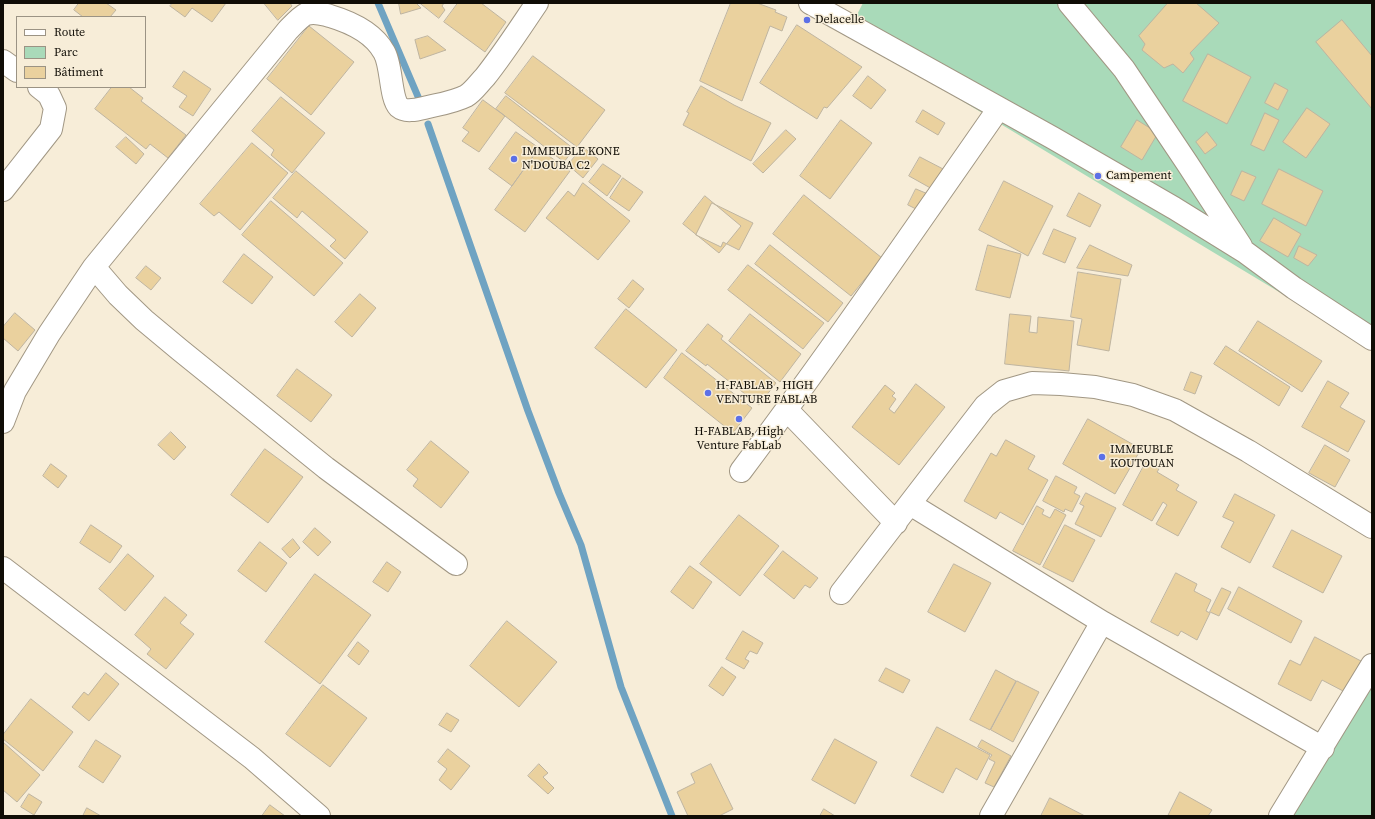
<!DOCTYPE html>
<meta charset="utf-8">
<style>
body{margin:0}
#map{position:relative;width:1375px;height:819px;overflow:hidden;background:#f7edd8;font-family:"Source Serif 4",serif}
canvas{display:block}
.frame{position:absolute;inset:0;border:4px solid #100d06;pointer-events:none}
.legend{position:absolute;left:16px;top:16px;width:130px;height:72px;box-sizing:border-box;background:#f7edd8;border:1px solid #9b9384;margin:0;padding:5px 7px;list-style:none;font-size:12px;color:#100d06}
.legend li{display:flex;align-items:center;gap:8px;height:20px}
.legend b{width:20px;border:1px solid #9b9384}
</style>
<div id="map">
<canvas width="1375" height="819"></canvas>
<div class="frame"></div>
<ul class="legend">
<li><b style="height:5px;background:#fff"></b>Route</li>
<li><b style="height:11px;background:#a9dab9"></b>Parc</li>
<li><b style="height:11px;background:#ead19e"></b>Bâtiment</li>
</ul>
</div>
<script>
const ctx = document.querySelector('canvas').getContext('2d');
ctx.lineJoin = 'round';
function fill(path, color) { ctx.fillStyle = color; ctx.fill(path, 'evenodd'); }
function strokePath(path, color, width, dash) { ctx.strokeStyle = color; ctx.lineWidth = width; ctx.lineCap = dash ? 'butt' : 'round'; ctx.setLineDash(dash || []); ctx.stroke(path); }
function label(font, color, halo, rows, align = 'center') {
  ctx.font = font + ' "Source Serif 4",serif'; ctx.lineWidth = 3; ctx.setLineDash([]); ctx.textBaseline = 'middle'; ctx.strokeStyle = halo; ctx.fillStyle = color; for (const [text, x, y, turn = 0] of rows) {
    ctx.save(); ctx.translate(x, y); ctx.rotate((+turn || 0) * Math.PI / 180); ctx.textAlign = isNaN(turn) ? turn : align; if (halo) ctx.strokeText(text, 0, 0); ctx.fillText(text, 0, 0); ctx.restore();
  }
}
const green = new Path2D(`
 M 863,3 L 1372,3 L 1372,348 L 848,32 Z
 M 1372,687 L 1372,816 L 1291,816 Z`);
const stream = new Path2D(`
 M 378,3 L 419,99
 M 428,124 L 528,411 L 559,493 L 581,545 L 621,687 L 672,816`);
const building = new Path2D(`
 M 79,3 L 106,3 L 116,10 L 110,17 L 83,17 L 74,10 Z
 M 173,3 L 226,3 L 212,22 L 192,8 L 185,17 L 170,6 Z
 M 264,3 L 290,3 L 292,6 L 278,20 Z
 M 399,3 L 416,3 L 421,8 L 401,14 Z
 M 420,3 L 444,3 L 442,6 L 445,10 L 439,18 Z
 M 458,3 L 481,3 L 506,22 L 485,52 L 444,22 Z
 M 731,3 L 757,3 L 776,10 L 775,12 L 787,17 L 782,31 L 770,26 L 742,101 L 700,81 Z
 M 1168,3 L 1196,3 L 1219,23 L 1190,53 L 1194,59 L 1183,73 L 1173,64 L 1164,68 L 1142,50 L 1145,44 L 1139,36 Z
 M 1342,20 L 1372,56 L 1372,109 L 1316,42 Z
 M 797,25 L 862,67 L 827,108 L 824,107 L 817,119 L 760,83 Z
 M 309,26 L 354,62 L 311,115 L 267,79 Z
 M 428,36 L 446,50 L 420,59 L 415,40 Z
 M 1208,54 L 1251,77 L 1227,124 L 1183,101 Z
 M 533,56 L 605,110 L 577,147 L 505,93 Z
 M 184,71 L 211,89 L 193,116 L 179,107 L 187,96 L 173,87 Z
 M 868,76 L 886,90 L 871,109 L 853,96 Z
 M 1275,83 L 1288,90 L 1278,110 L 1265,103 Z
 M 701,86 L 734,105 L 771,123 L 751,161 L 683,125 L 689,113 L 687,112 Z
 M 112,87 L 129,87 L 143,98 L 141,101 L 186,135 L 168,158 L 150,144 L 146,149 L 95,109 Z
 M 506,96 L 574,149 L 564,162 L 496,109 Z
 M 281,97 L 325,133 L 292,173 L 271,155 L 274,150 L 252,131 Z
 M 483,100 L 505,116 L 479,152 L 462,141 L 469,132 L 463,128 Z
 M 1307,108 L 1330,124 L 1306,158 L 1283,142 Z
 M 923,110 L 945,123 L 938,135 L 916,122 Z
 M 1265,113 L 1279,120 L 1264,151 L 1251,145 Z
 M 841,120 L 872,143 L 830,199 L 800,176 Z
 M 1137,120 L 1158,133 L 1142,160 L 1121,147 Z
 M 786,130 L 796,139 L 763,173 L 753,164 Z
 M 516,132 L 539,148 L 512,186 L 489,169 Z
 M 1207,132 L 1217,145 L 1205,154 L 1196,142 Z
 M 126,137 L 144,154 L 136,164 L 116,147 Z
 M 252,143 L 288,173 L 240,230 L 219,212 L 214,216 L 200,204 Z
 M 583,147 L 598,159 L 583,178 L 568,165 Z
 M 539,149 L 570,171 L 525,232 L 495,210 Z
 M 920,157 L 945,170 L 934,190 L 909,176 Z
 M 603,164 L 621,176 L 607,196 L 589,182 Z
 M 1279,169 L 1323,191 L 1306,226 L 1262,204 Z
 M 296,171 L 368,232 L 345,259 L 330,246 L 336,240 L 302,211 L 297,218 L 273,198 Z
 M 1242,171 L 1256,177 L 1244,201 L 1231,195 Z
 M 623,178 L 643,192 L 629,211 L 610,198 Z
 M 1004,181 L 1053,206 L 1028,256 L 979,230 Z
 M 583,183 L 630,221 L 598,260 L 546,218 L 568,191 L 574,196 Z
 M 916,189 L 928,194 L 920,211 L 908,205 Z
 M 1079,193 L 1101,205 L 1090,227 L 1067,216 Z
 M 804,195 L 882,258 L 851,296 L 773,234 Z
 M 705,196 L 741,226 L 719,253 L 683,224 Z
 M 271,201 L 343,263 L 314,296 L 242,235 Z
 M 712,203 L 753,223 L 739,250 L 723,242 L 721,247 L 696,235 Z
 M 1274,218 L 1301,234 L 1288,257 L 1260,241 Z
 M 1054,229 L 1076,238 L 1065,263 L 1043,254 Z
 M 770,245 L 843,303 L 828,322 L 755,264 Z
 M 988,245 L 1021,254 L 1010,298 L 976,290 Z
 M 1090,245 L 1132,265 L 1128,276 L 1077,268 Z
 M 1299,246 L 1317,255 L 1308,266 L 1294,258 Z
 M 244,254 L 273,277 L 252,304 L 223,282 Z
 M 748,265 L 824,323 L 803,349 L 728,290 Z
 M 146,266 L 161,278 L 151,290 L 136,278 Z
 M 1078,272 L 1121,279 L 1109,351 L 1077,345 L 1082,319 L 1071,317 Z
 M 633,280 L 644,289 L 629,308 L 618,299 Z
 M 360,294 L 376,308 L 352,337 L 335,322 Z
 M 626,309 L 677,350 L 646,388 L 595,348 Z
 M 15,313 L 35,330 L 18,351 L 3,338 L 3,327 Z
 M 750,314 L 801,354 L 780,382 L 729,341 Z
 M 1010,314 L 1031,316 L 1029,332 L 1037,333 L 1038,317 L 1074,321 L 1069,371 L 1005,364 Z
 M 1258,321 L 1322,361 L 1302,392 L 1239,351 Z
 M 708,324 L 723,336 L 721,339 L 776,383 L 759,405 L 707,364 L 706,366 L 686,351 Z
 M 1226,346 L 1290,387 L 1279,406 L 1214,364 Z
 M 682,353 L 752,408 L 733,433 L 664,378 Z
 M 297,369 L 332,395 L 311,422 L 277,396 Z
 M 1191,372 L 1202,376 L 1195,394 L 1184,390 Z
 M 1328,381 L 1349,393 L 1340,407 L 1365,421 L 1348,452 L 1302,427 Z
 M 916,384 L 945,407 L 899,465 L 852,427 L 885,385 L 895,393 L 892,396 L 896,399 L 889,409 L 894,413 Z
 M 1088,419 L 1141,449 L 1115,494 L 1063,464 Z
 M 171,432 L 186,447 L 174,460 L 158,445 Z
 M 1006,440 L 1035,456 L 1028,469 L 1048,480 L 1023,525 L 1000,512 L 996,519 L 964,501 L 991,453 L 996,456 Z
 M 431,441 L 469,472 L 441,508 L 413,486 L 418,479 L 407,470 Z
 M 1325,445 L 1350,460 L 1335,487 L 1309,473 Z
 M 265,449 L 303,477 L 268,523 L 231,495 Z
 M 1146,462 L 1159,469 L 1157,472 L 1179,485 L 1176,490 L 1197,502 L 1178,536 L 1156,524 L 1167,505 L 1163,502 L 1152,521 L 1123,505 Z
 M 51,464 L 67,476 L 58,488 L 43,476 Z
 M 1056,476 L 1077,487 L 1074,493 L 1080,496 L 1072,512 L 1065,509 L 1064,512 L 1043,501 Z
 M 1086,493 L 1116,508 L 1101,537 L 1075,524 L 1084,506 L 1080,504 Z
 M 1235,494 L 1275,515 L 1250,563 L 1221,547 L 1234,522 L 1223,517 Z
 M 1037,506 L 1044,510 L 1042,514 L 1050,518 L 1055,509 L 1066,515 L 1040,565 L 1013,551 Z
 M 739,515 L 779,546 L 740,596 L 700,564 Z
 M 91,525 L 122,546 L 110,563 L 80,543 Z
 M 1065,525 L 1095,540 L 1073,582 L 1043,567 Z
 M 315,528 L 331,542 L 318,556 L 303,542 Z
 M 1292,530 L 1342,556 L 1323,593 L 1273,567 Z
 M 293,539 L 300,548 L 290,558 L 282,549 Z
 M 260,542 L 287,563 L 266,592 L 238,571 Z
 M 783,551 L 818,578 L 810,588 L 805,585 L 794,599 L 764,575 Z
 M 128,554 L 154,576 L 125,611 L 99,589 Z
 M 387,562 L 401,572 L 388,592 L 373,582 Z
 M 954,564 L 991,583 L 965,632 L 928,612 Z
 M 690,566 L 712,582 L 693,609 L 671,592 Z
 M 1176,573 L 1197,584 L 1194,591 L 1211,600 L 1206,611 L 1210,613 L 1197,640 L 1181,631 L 1178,636 L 1151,622 Z
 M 315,574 L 371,615 L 320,684 L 265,642 Z
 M 1239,587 L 1302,621 L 1291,643 L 1228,609 Z
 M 1222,588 L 1231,592 L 1219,616 L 1210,612 Z
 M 165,597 L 187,615 L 180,623 L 194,634 L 166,669 L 147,654 L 151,649 L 135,635 Z
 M 507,621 L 557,662 L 519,707 L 470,666 Z
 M 743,631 L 763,643 L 757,654 L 750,651 L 745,659 L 749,661 L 744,669 L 726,659 Z
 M 1315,637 L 1361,661 L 1345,692 L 1322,680 L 1311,701 L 1278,684 L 1290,660 L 1300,665 Z
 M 358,642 L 369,651 L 359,665 L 348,656 Z
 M 722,667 L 736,677 L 723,696 L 709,686 Z
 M 886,668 L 910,680 L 903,693 L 879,681 Z
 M 996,670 L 1016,681 L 990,730 L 970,720 Z
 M 106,673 L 119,684 L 89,721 L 72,707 L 84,692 L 88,695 Z
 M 1017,681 L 1039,692 L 1013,742 L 991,730 Z
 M 323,685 L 367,718 L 330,767 L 286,734 Z
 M 31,699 L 73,732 L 43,771 L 3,739 L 3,735 Z
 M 447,713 L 459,720 L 451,732 L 439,725 Z
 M 937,727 L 990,755 L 977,780 L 956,768 L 943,793 L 911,776 Z
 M 835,739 L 877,762 L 855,804 L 812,780 Z
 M 96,740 L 121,756 L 103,783 L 79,767 Z
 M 982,740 L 1011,756 L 994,787 L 985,783 L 995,762 L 989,759 L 992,755 L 978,747 Z
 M 3,742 L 40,775 L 17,802 L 3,790 Z
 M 448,749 L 470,766 L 451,790 L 439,780 L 447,769 L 438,762 Z
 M 539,764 L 548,773 L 543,777 L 554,788 L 548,794 L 528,776 Z
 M 711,764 L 733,809 L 719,816 L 688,816 L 677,792 L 695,783 L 691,774 Z
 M 1180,792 L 1212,810 L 1208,816 L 1168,816 Z
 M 29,794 L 42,802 L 34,815 L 21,807 Z
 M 1050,798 L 1085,816 L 1041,816 Z
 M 270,805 L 285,816 L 262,816 Z
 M 87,808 L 101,816 L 83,816 Z
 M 824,809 L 835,816 L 820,816 Z`);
const minor = new Path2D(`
 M 810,3 L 1053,138 L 1174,208 L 1245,252 L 1294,288 L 1372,339
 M 1069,3 L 1124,69 L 1187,163 L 1241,246
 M 3,61 L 17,71
 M 3,190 L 51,129 L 55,108 L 49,95 L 39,87
 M 94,267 L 118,295 L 144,320 L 180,350 L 326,468 L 456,564
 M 787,410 L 896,523
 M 3,422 L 15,391 L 49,334 L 94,267 L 288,30 C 293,25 300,17 306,14 C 315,11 322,14 330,16 C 350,22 373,32 384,52 C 392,65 390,98 399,107 C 406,113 419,109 428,107 C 441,104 454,102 466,96 C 473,92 479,83 485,77 C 504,53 520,28 537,3
 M 741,471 C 830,352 914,230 999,108
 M 910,504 L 1102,622 L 1323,748
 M 3,568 L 252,758 L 319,816
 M 841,593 L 985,406 L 1004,391 L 1032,383 L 1061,384 L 1095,387 L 1133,395 L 1175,410 L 1248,451 L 1372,527
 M 991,816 L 1102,622
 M 1280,816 L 1372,665`);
const markers = [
 [807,20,4,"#5c70e7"],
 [514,159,4,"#5c70e7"],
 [1098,176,4,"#5c70e7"],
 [708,393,4,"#5c70e7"],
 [739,419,4,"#5c70e7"],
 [1102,457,4,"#5c70e7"]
];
const poiNames = [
 ["Delacelle",815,20],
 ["IMMEUBLE KONE",522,152],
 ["N'DOUBA C2",522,166],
 ["Campement",1106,176],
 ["H-FABLAB , HIGH",716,386],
 ["VENTURE FABLAB",716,400],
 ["H-FABLAB, High",739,432,"center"],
 ["Venture FabLab",739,446,"center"],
 ["IMMEUBLE",1110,450],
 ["KOUTOUAN",1110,464]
];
fill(green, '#a9dab9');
strokePath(stream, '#6fa3c2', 7);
fill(building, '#ead19e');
strokePath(building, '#beb4a0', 1);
strokePath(minor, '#a19784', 24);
strokePath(minor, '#fff', 22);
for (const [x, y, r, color] of markers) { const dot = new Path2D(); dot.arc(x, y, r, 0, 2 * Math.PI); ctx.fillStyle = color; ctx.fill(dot); strokePath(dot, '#f7edd8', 1.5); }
label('12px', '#100d06', '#f7edd8', poiNames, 'left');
</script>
